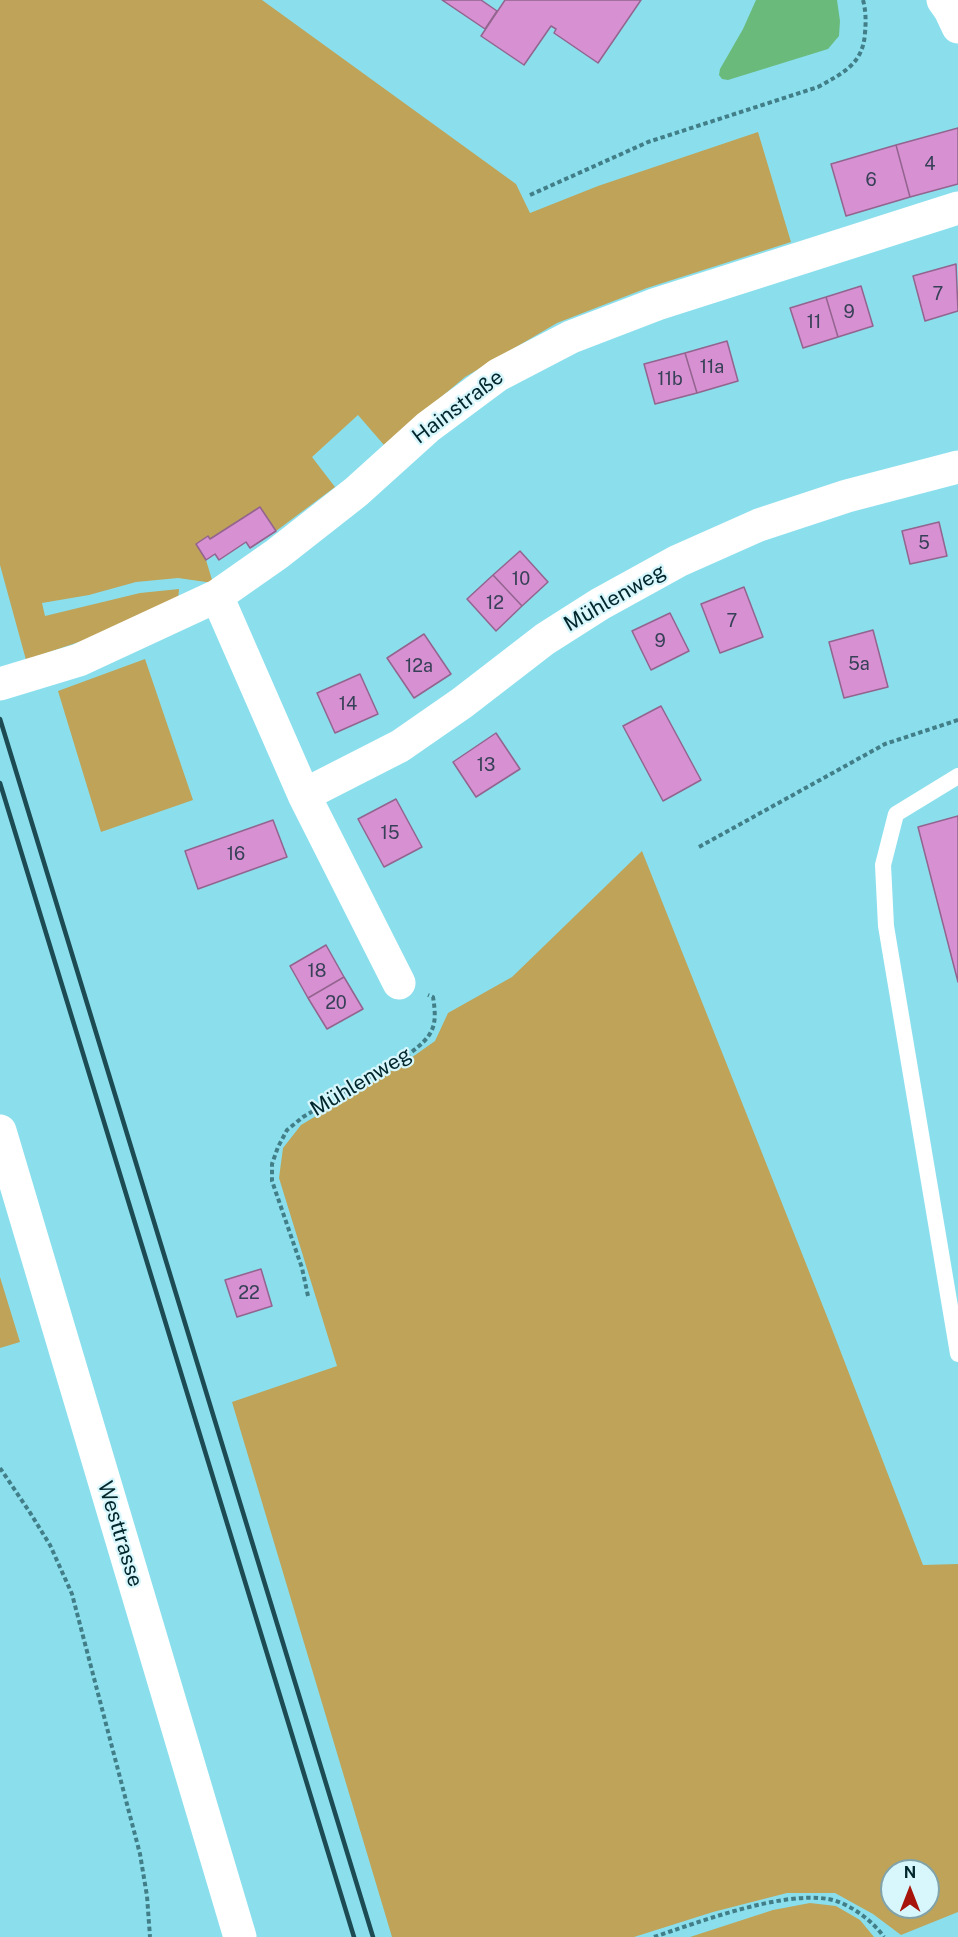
<!DOCTYPE html>
<meta charset="utf-8">
<style>
body{margin:0}
#map{position:relative;width:958px;height:1937px;overflow:hidden;background:#8bdfed;font-family:"Public Sans",sans-serif}
canvas{display:block}
.north{position:absolute;left:880px;top:1859px;width:60px;height:60px;box-sizing:border-box;background:#d7f7fc;border:2px solid #81a3a9;border-radius:50%;rotate:0deg;font-size:16px;font-weight:700;line-height:24px;text-align:center;color:#01262c}
.north::after{content:'';display:block;margin:auto;width:21px;height:27px;background:#a7140c;clip-path:polygon(50% 0,100% 100%,50% 72%,0 100%)}
</style>
<div id="map">
<canvas width="958" height="1937"></canvas>
<div class="north">N</div>
</div>
<script>
const ctx = document.querySelector('canvas').getContext('2d');
ctx.lineJoin = 'round';
function fill(path, color) { ctx.fillStyle = color; ctx.fill(path, 'evenodd'); }
function strokePath(path, color, width, dash) { ctx.strokeStyle = color; ctx.lineWidth = width; ctx.lineCap = dash ? 'butt' : 'round'; ctx.setLineDash(dash || []); ctx.stroke(path); }
function label(font, color, halo, rows, align = 'center') {
  ctx.font = font + ' "Public Sans",sans-serif'; ctx.lineWidth = 4.5; ctx.setLineDash([]); ctx.textBaseline = 'middle'; ctx.strokeStyle = halo; ctx.fillStyle = color; for (const [text, x, y, turn = 0] of rows) {
    ctx.save(); ctx.translate(x, y); ctx.rotate((+turn || 0) * Math.PI / 180); ctx.textAlign = isNaN(turn) ? turn : align; if (halo) ctx.strokeText(text, 0, 0); ctx.fillText(text, 0, 0); ctx.restore();
  }
}
const green = new Path2D(`
 M 0,0 L 262,0 L 516,184 L 530,213 L 598,186 L 758,132 L 791,242 L 647,288 L 557,323 L 465,377 L 384,445 L 358,415 L 312,457 L 335,487 L 276,531 L 260,507 L 210,539 L 208,536 L 196,544 L 206,560 L 213,583 L 178,578 L 136,582 L 89,595 L 42,603 L 45,616 L 140,593 L 179,589 L 178,600 L 111,631 L 26,660 L 0,565 Z
 M 145,659 L 193,800 L 101,832 L 58,691 Z
 M 642,851 L 830,1324 L 923,1565 L 958,1564 L 958,1912 L 901,1935 L 873,1914 L 835,1893 L 787,1893 L 713,1912 L 634,1937 L 392,1937 L 232,1402 L 337,1366 L 279,1178 L 283,1148 L 301,1125 L 401,1065 L 435,1041 L 448,1013 L 512,977 ZM 892,1871 L 928,1871 L 928,1907 L 892,1907 Z
 M 0,1277 L 20,1342 L 0,1348 Z
 M 810,1903 L 836,1906 L 860,1920 L 874,1937 L 690,1937 L 773,1910 Z`);
const water = new Path2D(`
 M 756,0 L 837,0 L 840,21 L 839,36 L 828,49 L 728,80 L 722,79 L 719,75 L 720,69 L 743,29 Z`);
const building = new Path2D(`
 M 442,0 L 481,0 L 497,11 L 485,29 Z
 M 505,0 L 641,0 L 598,63 L 554,33 L 556,29 L 551,26 L 524,65 L 481,36 Z
 M 958,128 L 958,184 L 910,197 L 896,145 Z
 M 896,145 L 910,197 L 846,216 L 831,164 Z
 M 956,264 L 958,311 L 925,321 L 913,276 Z
 M 861,286 L 873,326 L 838,337 L 826,297 Z
 M 826,297 L 838,337 L 803,348 L 790,308 Z
 M 727,341 L 738,381 L 697,393 L 685,353 Z
 M 685,353 L 697,393 L 655,404 L 644,364 Z
 M 260,507 L 276,531 L 250,548 L 246,542 L 219,560 L 215,554 L 206,560 L 196,544 L 208,536 L 210,539 Z
 M 939,522 L 947,556 L 910,564 L 902,531 Z
 M 520,551 L 548,582 L 522,606 L 493,575 Z
 M 493,575 L 522,606 L 496,631 L 467,599 Z
 M 744,587 L 763,637 L 720,653 L 701,604 Z
 M 670,613 L 689,651 L 651,670 L 632,631 Z
 M 873,630 L 888,687 L 844,698 L 829,642 Z
 M 424,634 L 451,674 L 414,698 L 387,658 Z
 M 360,674 L 378,714 L 335,733 L 317,693 Z
 M 661,706 L 701,780 L 663,801 L 623,726 Z
 M 496,733 L 520,769 L 476,797 L 453,762 Z
 M 396,799 L 422,847 L 384,867 L 358,819 Z
 M 958,816 L 958,982 L 918,827 Z
 M 273,820 L 287,857 L 198,889 L 185,851 Z
 M 326,945 L 344,977 L 308,998 L 290,966 Z
 M 344,977 L 363,1009 L 327,1029 L 308,998 Z
 M 261,1269 L 272,1306 L 237,1317 L 225,1280 Z`);
const path = new Path2D(`
 M 530,195 L 648,142 L 818,87 C 843,73 863,64 865,33 C 866,22 866,11 863,0
 M 699,847 L 885,744 L 958,720
 M 308,1296 L 302,1268 L 272,1181 L 272,1164 L 278,1147 L 287,1130 L 303,1117 L 409,1054 C 433,1036 438,1027 433,997 L 428,995
 M 0,1468 L 29,1511 L 50,1545 L 72,1594 L 140,1854 L 147,1896 L 150,1937
 M 654,1937 C 699,1922 781,1891 828,1899 C 848,1902 873,1921 884,1937`);
const service = new Path2D(`
 M 958,776 L 896,814 L 883,865 L 886,926 L 958,1354`);
const minor = new Path2D(`
 M 943,0 L 950,10 L 958,27
 M 217,596 L 304,795 L 399,983
 M 0,684 L 79,660 L 217,596 L 277,554 L 356,492 L 428,427 L 498,375 L 571,337 L 657,304 L 958,208
 M 304,795 L 400,746 L 462,703 L 545,639 L 600,604 L 678,561 L 759,525 L 847,496 L 958,467`);
const secondary = new Path2D(`
 M 0,1131 L 240,1937`);
const rail = new Path2D(`
 M 0,719 L 373,1937
 M 0,783 L 354,1937`);
const numberNames = [
 ["4",930,164],
 ["6",871,180],
 ["7",938,294],
 ["9",849,312],
 ["11",814,322],
 ["11a",712,367],
 ["11b",670,379],
 ["5",924,543],
 ["10",521,579],
 ["12",495,603],
 ["7",732,621],
 ["9",660,641],
 ["5a",859,664],
 ["12a",419,666],
 ["14",348,704],
 ["13",486,765],
 ["15",390,833],
 ["16",236,854],
 ["18",317,971],
 ["20",336,1003],
 ["22",249,1293]
];
const streetNames = [
 ["Hainstraße",458,407,-37],
 ["Mühlenweg",615,598,-30],
 ["Mühlenweg",361,1082,-31],
 ["Westtrasse",120,1534,73]
];
fill(green, '#bea358');
fill(water, '#6aba7b');
fill(building, '#d790d2');
strokePath(building, '#92648e', 1.5);
strokePath(path, '#427e88', 4, [4.5, 3]);
strokePath(service, '#fff', 16);
strokePath(minor, '#fff', 33);
strokePath(secondary, '#fff', 33);
strokePath(rail, '#1d4b53', 4.5);
label('18px', '#364056', null, numberNames);
label('21px', '#01262c', '#d7f7fc', streetNames);
</script>
